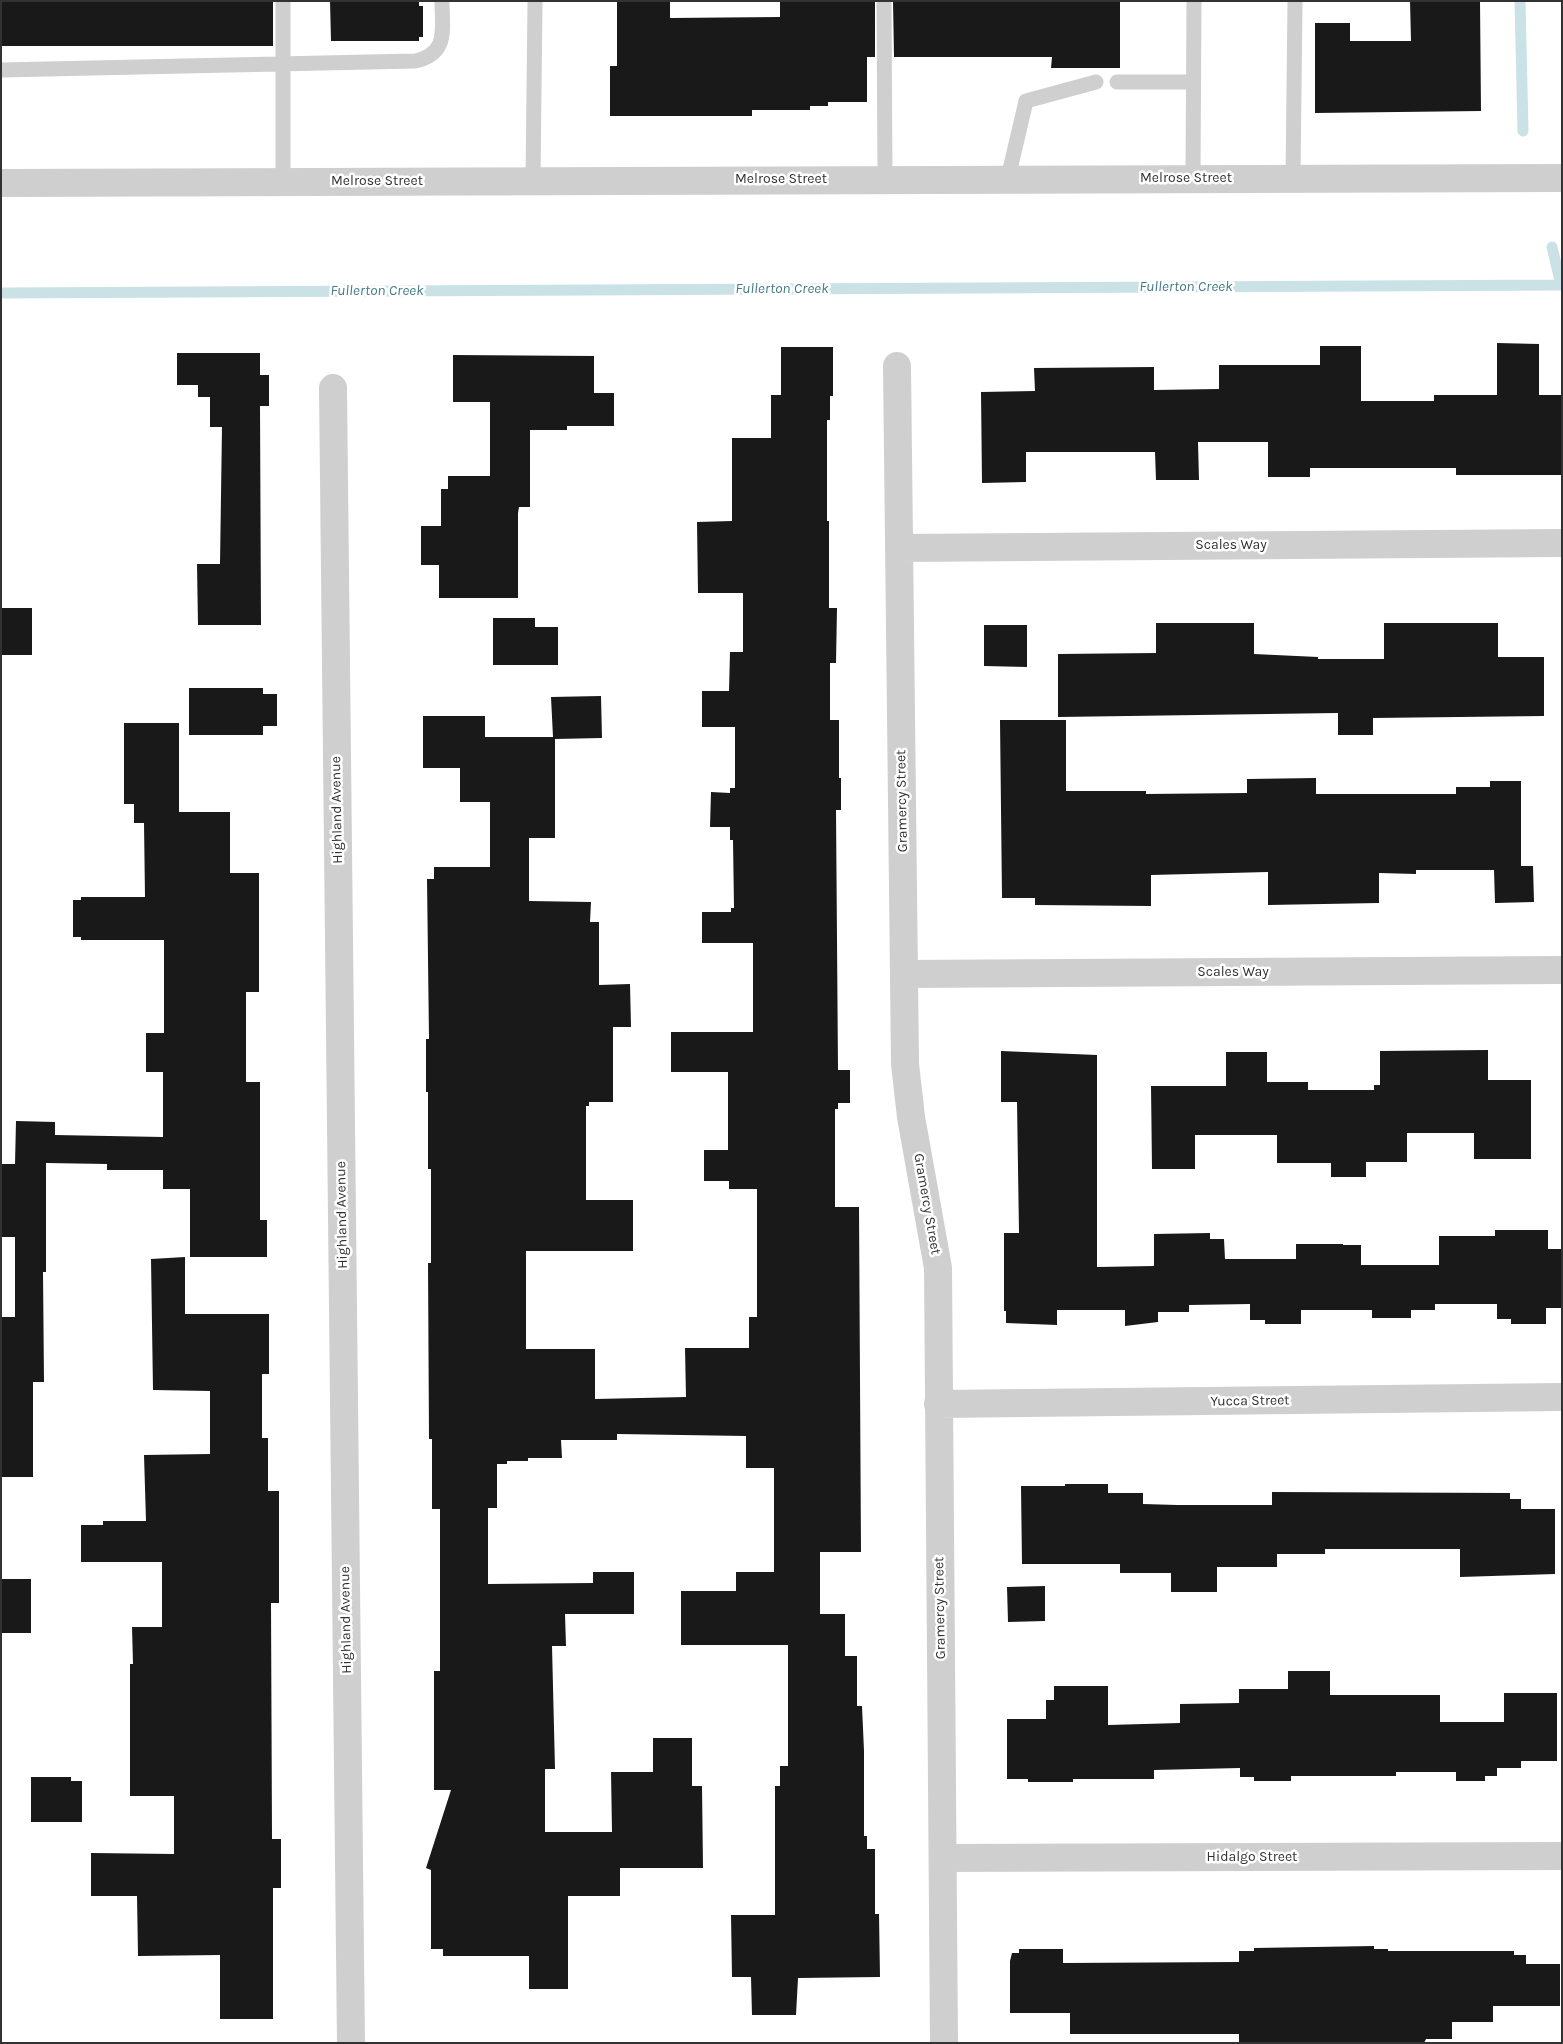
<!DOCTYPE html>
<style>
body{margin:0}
#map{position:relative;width:1563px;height:2044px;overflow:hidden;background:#fff;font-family:Karla,sans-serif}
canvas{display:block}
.frame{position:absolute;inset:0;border:2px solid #323232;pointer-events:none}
</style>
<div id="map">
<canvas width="1563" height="2044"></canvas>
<div class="frame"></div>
</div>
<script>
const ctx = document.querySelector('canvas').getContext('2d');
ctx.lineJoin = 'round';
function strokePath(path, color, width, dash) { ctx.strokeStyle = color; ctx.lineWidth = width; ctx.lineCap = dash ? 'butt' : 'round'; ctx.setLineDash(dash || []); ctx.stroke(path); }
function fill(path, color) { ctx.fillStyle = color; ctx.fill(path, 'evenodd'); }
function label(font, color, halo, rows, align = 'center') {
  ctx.font = font + ' Karla,sans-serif'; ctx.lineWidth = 5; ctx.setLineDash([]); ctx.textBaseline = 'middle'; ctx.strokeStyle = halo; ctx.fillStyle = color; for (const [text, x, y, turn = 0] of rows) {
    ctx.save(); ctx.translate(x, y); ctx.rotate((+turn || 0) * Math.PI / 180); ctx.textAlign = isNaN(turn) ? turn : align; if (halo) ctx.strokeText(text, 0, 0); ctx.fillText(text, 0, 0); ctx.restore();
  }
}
const stream = new Path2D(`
 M 1520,1 L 1523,131
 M 1552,247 L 1561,285
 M 1,293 L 1562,285`);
const building = new Path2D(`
 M 1,1 L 273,1 L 273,46 L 1,46 Z
 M 330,1 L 419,1 L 419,6 L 423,6 L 423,37 L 419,37 L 419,41 L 331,41 Z
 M 617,1 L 670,1 L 670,18 L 780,17 L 780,1 L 875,1 L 875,57 L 867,57 L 867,102 L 828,102 L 828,106 L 810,106 L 810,110 L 752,110 L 752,116 L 610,116 L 610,66 L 617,66 Z
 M 893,1 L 1120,1 L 1120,68 L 1051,68 L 1052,57 L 894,57 Z
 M 1410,1 L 1480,1 L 1481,111 L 1315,113 L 1315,23 L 1350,23 L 1350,41 L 1411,41 Z
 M 1497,343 L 1539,344 L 1539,395 L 1562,395 L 1562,475 L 1456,475 L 1456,468 L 1310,468 L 1310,477 L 1268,477 L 1268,442 L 1198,442 L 1199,480 L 1156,480 L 1155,452 L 1026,452 L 1026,482 L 982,483 L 981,392 L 1035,391 L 1034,368 L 1154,367 L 1154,390 L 1219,389 L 1219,365 L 1320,365 L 1320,346 L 1361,346 L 1361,401 L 1434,401 L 1434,395 L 1497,395 Z
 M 781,347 L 833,347 L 833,396 L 830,396 L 830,420 L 827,420 L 827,521 L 829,521 L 829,608 L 837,608 L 836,663 L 830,663 L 830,720 L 839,720 L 839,778 L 841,778 L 841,810 L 836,810 L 838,1070 L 850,1070 L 850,1103 L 838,1103 L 838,1109 L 835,1109 L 835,1207 L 859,1207 L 861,1552 L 820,1552 L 820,1614 L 845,1614 L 845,1656 L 857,1656 L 857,1706 L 862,1706 L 864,1751 L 864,1836 L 867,1836 L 867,1849 L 875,1849 L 875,1914 L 879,1914 L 880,1977 L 798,1978 L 796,2015 L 752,2015 L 751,1977 L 732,1977 L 731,1915 L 775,1915 L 775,1786 L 780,1786 L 780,1766 L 788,1766 L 788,1645 L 681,1645 L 681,1591 L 736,1591 L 736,1572 L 774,1572 L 774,1468 L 746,1468 L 746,1436 L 617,1434 L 617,1440 L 561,1440 L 562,1458 L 528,1458 L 528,1461 L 507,1461 L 507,1464 L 497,1464 L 497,1508 L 488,1508 L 488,1584 L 593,1583 L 593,1572 L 634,1572 L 634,1614 L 565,1614 L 566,1646 L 552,1646 L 555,1769 L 545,1769 L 545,1832 L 612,1832 L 611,1772 L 653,1772 L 653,1738 L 692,1738 L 692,1786 L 702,1786 L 703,1868 L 620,1868 L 620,1896 L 568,1896 L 568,1989 L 529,1989 L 529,1956 L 443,1956 L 443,1949 L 431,1949 L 431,1870 L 426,1868 L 451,1790 L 434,1790 L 434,1671 L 440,1671 L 440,1509 L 432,1509 L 432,1439 L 429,1439 L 428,1263 L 431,1263 L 431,1169 L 428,1169 L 428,1092 L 426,1092 L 426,1039 L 429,1039 L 427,879 L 434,879 L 434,867 L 490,867 L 490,802 L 460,802 L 460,768 L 423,768 L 423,716 L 485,716 L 485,737 L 553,737 L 551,697 L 601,696 L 602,738 L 555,739 L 555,838 L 529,838 L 529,901 L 591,902 L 590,922 L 599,922 L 599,985 L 630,984 L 631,1027 L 613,1027 L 613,1102 L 589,1102 L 589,1106 L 586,1106 L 586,1200 L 633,1200 L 633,1251 L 526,1251 L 526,1349 L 595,1349 L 595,1399 L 686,1397 L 685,1348 L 749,1348 L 749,1317 L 757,1317 L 757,1189 L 729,1189 L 729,1181 L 704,1181 L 704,1150 L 728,1150 L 728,1072 L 671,1072 L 671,1032 L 753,1032 L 753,943 L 702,943 L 702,912 L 731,912 L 731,908 L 734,908 L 733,840 L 730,840 L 730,827 L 710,827 L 711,792 L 730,793 L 730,788 L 735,788 L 735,727 L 702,727 L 702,691 L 729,691 L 730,652 L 743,652 L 743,593 L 698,593 L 697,522 L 732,521 L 732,438 L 771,438 L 771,395 L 781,395 Z
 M 177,353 L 260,353 L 260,375 L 269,375 L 269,406 L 260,406 L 261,625 L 198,625 L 197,564 L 220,564 L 222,427 L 210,427 L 210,397 L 198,397 L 198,385 L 177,385 Z
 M 453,355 L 594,356 L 594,393 L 614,393 L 614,426 L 567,426 L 567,430 L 530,430 L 530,507 L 519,507 L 518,513 L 518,598 L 439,598 L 439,565 L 421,565 L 421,526 L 441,526 L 441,489 L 448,489 L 448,476 L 490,476 L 490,402 L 453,402 Z
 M 1,608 L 32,608 L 32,655 L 1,655 Z
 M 493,618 L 535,618 L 535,627 L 558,627 L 558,665 L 493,665 Z
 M 1156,623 L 1254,623 L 1254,654 L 1318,657 L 1318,659 L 1384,659 L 1384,623 L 1498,623 L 1498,657 L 1544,657 L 1544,716 L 1373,718 L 1373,735 L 1338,735 L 1338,713 L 1058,717 L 1058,654 L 1156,653 Z
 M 984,625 L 1027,625 L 1027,667 L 984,666 Z
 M 189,688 L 263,688 L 263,694 L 277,694 L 277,726 L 263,726 L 263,735 L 189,735 Z
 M 1000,720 L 1066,720 L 1066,791 L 1146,791 L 1146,794 L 1247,793 L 1247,779 L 1316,778 L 1316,794 L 1456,794 L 1456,787 L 1490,787 L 1490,781 L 1521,781 L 1521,866 L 1533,866 L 1534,902 L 1495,903 L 1494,870 L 1416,870 L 1416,874 L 1379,873 L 1379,903 L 1268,905 L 1268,872 L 1151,875 L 1151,906 L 1035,905 L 1035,898 L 1002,898 Z
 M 124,723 L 179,723 L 179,812 L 230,812 L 230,873 L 259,873 L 259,992 L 246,992 L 246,1082 L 260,1082 L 260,1220 L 267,1220 L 267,1257 L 190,1257 L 190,1189 L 163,1189 L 163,1170 L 107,1170 L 107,1164 L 46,1163 L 46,1272 L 43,1272 L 44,1382 L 33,1382 L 33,1477 L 1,1477 L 2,1317 L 15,1317 L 15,1237 L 1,1237 L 1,1164 L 15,1164 L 16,1121 L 55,1122 L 55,1135 L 163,1137 L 163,1072 L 146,1072 L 146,1033 L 164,1033 L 164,940 L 81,940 L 81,937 L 73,937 L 73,900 L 81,900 L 81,897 L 145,897 L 144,823 L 134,823 L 134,804 L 124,804 Z
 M 1488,1050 L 1488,1080 L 1531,1080 L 1531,1159 L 1474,1159 L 1474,1133 L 1407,1133 L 1407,1162 L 1366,1162 L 1366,1177 L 1331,1177 L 1331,1163 L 1277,1163 L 1277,1135 L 1195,1135 L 1195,1169 L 1152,1169 L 1151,1086 L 1226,1086 L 1226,1052 L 1267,1052 L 1267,1082 L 1308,1082 L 1308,1090 L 1374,1090 L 1374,1085 L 1380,1085 L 1380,1051 Z
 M 1001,1051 L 1097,1055 L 1097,1267 L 1154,1266 L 1154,1234 L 1210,1233 L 1210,1239 L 1224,1239 L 1225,1259 L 1296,1259 L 1296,1244 L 1343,1244 L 1343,1245 L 1361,1245 L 1361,1265 L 1439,1265 L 1439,1236 L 1495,1236 L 1495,1230 L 1548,1230 L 1548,1249 L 1562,1249 L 1562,1308 L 1546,1308 L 1546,1324 L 1511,1324 L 1511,1319 L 1497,1319 L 1497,1304 L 1435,1304 L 1435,1310 L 1411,1310 L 1411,1318 L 1372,1318 L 1372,1310 L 1301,1310 L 1301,1324 L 1265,1324 L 1265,1320 L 1250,1320 L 1250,1304 L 1189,1305 L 1189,1312 L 1158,1312 L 1158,1322 L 1125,1326 L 1125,1310 L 1057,1310 L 1057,1325 L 1006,1323 L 1006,1311 L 1004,1311 L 1004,1233 L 1019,1233 L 1017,1102 L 1001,1102 Z
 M 185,1257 L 185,1314 L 269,1314 L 269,1374 L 262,1374 L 262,1438 L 268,1438 L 268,1491 L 279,1491 L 279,1603 L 271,1603 L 272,1839 L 281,1839 L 281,1888 L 273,1888 L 273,2019 L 220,2019 L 220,1955 L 138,1956 L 137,1896 L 91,1896 L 91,1853 L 174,1854 L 174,1796 L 130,1796 L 130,1664 L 133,1664 L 132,1627 L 162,1627 L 162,1562 L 81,1562 L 81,1525 L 103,1525 L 103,1521 L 146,1521 L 144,1455 L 210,1454 L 210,1391 L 153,1390 L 151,1259 Z
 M 1065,1484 L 1108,1484 L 1108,1493 L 1143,1493 L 1143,1504 L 1177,1505 L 1272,1505 L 1272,1492 L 1510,1493 L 1510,1499 L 1521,1499 L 1521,1509 L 1555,1509 L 1555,1574 L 1460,1577 L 1460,1549 L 1325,1549 L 1325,1554 L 1277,1554 L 1277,1567 L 1217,1567 L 1217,1592 L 1171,1592 L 1171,1573 L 1120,1573 L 1120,1564 L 1022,1564 L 1021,1486 L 1065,1486 Z
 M 1,1579 L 31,1579 L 31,1633 L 1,1633 Z
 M 1045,1586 L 1045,1621 L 1008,1622 L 1007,1587 Z
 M 1288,1671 L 1330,1671 L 1330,1695 L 1440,1695 L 1440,1722 L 1504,1722 L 1504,1693 L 1557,1693 L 1557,1761 L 1521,1761 L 1521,1768 L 1497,1768 L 1497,1776 L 1485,1776 L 1485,1781 L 1456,1781 L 1456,1772 L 1396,1772 L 1396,1776 L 1291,1776 L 1291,1781 L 1254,1781 L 1254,1777 L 1240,1777 L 1240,1768 L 1154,1770 L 1154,1779 L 1073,1779 L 1073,1782 L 1028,1782 L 1028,1779 L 1007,1779 L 1007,1719 L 1046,1719 L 1046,1700 L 1054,1700 L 1054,1686 L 1108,1686 L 1108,1725 L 1180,1723 L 1180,1704 L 1239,1703 L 1239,1689 L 1288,1689 Z
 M 31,1777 L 71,1777 L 71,1781 L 82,1781 L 82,1822 L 31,1822 Z
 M 1374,1946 L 1374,1949 L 1388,1949 L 1388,1951 L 1514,1951 L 1514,1955 L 1526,1955 L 1526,1964 L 1560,1964 L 1560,2006 L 1493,2006 L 1493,2022 L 1452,2022 L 1452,2039 L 1426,2039 L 1424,2043 L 1239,2043 L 1239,2034 L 1070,2034 L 1070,2013 L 1010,2013 L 1010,1961 L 1012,1953 L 1019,1953 L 1019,1949 L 1063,1949 L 1063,1963 L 1239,1962 L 1239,1951 L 1254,1951 L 1254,1948 Z`);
const service = new Path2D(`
 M 283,1 L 283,181
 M 884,1 L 885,179
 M 1,70 L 415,61 C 449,54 442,29 442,1
 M 1117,82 L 1193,82
 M 1008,178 L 1026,101 L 1096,82
 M 1193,178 L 1194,1
 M 1293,178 L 1295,1
 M 533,180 L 535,1`);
const minor = new Path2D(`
 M 1,183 L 1562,178
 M 897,366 L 905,1064 L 911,1117 L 938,1268 L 944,2043
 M 333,388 L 351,2043
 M 900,548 L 1562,543
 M 904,974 L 1562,970
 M 938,1404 L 1562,1397
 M 943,1858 L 1562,1856`);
const streetNames = [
 ["Melrose Street",1186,178],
 ["Melrose Street",781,179],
 ["Melrose Street",377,181],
 ["Scales Way",1231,545],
 ["Gramercy Street",902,801,-91],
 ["Highland Avenue",337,810,-91],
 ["Scales Way",1233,972],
 ["Gramercy Street",927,1204,80],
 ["Highland Avenue",342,1215,-91],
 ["Yucca Street",1250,1401,-1],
 ["Gramercy Street",940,1608,-91],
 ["Highland Avenue",346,1620,-91],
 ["Hidalgo Street",1252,1857]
];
const waterNames = [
 ["Fullerton Creek",1186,287],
 ["Fullerton Creek",782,289],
 ["Fullerton Creek",377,291]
];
strokePath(stream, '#cae2e6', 11);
fill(building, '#191919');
strokePath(service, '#cfcfcf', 15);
strokePath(minor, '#cfcfcf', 28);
label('14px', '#323232', '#fff', streetNames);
label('italic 15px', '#437c87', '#fff', waterNames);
</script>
